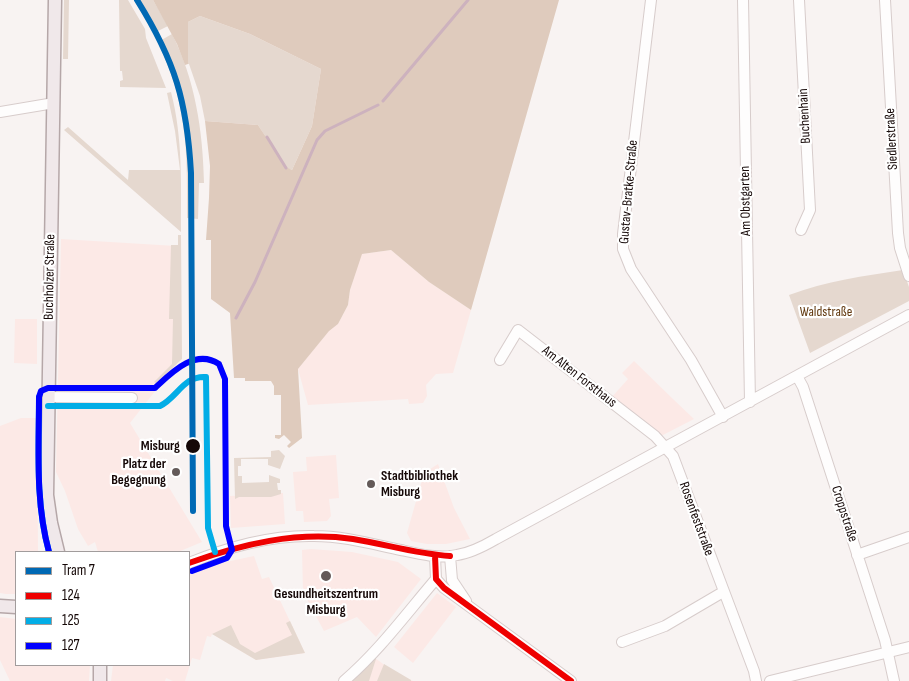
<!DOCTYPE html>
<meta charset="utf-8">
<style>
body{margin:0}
#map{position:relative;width:909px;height:681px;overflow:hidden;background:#f8f3f2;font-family:"Sofia Sans Condensed",sans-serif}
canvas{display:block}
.legend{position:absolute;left:15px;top:551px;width:175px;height:115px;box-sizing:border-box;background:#fff;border:1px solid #a19c9c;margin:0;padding:6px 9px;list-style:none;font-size:15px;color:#150807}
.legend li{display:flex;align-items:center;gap:10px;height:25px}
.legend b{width:25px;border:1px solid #a19c9c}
</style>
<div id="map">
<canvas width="909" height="681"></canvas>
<ul class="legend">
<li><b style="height:6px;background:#0069b4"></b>Tram 7</li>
<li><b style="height:6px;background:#e00"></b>124</li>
<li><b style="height:6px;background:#02ade6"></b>125</li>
<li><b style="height:6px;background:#00f"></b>127</li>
</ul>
</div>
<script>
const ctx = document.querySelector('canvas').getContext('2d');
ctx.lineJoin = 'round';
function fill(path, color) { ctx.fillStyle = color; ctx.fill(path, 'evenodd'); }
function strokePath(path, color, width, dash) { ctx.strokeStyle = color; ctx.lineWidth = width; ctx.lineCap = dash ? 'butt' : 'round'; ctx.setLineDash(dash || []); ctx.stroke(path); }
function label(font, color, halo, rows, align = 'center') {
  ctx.font = font + ' "Sofia Sans Condensed",sans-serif'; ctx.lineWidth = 4.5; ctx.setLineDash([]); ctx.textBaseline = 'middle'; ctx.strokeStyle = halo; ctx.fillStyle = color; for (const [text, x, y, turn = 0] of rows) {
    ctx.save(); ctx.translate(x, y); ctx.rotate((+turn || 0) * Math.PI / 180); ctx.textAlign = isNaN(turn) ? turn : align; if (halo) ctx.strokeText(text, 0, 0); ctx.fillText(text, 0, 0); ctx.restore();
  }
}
const built = new Path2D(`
 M 61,239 L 176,246 L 177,370 L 156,390 L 130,423 L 202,542 L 178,552 L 98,552 L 95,542 L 88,546 L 78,529 L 65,491 L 56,472 Z
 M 391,250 L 429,282 L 471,310 L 453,373 L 436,374 L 426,385 L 427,396 L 423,403 L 409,404 L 408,399 L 308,405 L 298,369 L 329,330 L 338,324 L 348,305 L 350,290 L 361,254 Z
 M 15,319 L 37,319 L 37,364 L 14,363 Z
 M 634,361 L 673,399 L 694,419 L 661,436 L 611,398 L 628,379 L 622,373 Z
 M 21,418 L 37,418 L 38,552 L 16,552 L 16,594 L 6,594 L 0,593 L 0,426 Z
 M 336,455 L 339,498 L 329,499 L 331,516 L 327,521 L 304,522 L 303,511 L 296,511 L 293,472 L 307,471 L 306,457 Z
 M 438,464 L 454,508 L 470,539 L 446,544 L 427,544 L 411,541 L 407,533 L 424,473 Z
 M 283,493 L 285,524 L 231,528 L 230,496 Z
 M 311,549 L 352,552 L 398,562 L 421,579 L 376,637 L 357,617 L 324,631 L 303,592 L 302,550 Z
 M 254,556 L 262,579 L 269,577 L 305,653 L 256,660 L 212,634 L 211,637 L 207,636 L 200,660 L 192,658 L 185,681 L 173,681 L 166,678 L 165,681 L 111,681 L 113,665 L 189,665 L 189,573 L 207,566 Z
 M 437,593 L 456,607 L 413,663 L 394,647 Z
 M 0,617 L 16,619 L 16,665 L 90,665 L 89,681 L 10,681 L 0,660 Z
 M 375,658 L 390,669 L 413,681 L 352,681 Z`);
const green = new Path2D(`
 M 64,0 L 69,0 L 68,59 L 63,59 Z
 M 119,0 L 128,0 L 145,29 L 146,38 L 166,88 L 120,87 L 120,81 L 123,80 L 122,71 L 120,71 Z
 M 134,0 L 153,0 L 168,26 L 154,33 Z
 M 200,16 L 250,34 L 321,69 L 312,126 L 292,170 L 286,168 L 258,125 L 205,121 L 200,96 L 189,64 L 188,64 L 188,22 Z
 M 172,34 C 195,79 203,131 204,183 L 199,183 L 198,219 L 187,218 C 187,181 188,144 180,107 C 176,84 167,63 158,42 Z
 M 171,92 C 183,138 181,185 181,232 L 64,130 L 68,127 L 128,180 L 129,170 L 180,170 L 175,131 L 167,93 Z
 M 178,235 L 181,235 L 182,359 L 156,383 L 154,382 L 172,364 L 173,319 L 169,319 L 171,245 L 178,245 Z
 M 903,270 L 909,287 L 909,301 L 810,353 L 789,295 C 826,281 864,276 903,270 Z
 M 271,451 L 279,450 L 285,456 L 280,469 L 268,465 L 268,459 L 241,459 L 241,466 L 238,466 L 238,476 L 242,476 L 242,483 L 269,482 L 269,475 L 280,479 L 280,483 L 277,483 L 278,490 L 281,490 L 281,494 L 271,497 L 239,497 L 235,499 L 234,458 L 271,457 Z
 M 290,621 L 305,653 L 256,660 L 212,634 L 231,625 L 240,644 L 255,653 L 292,635 L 286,623 Z
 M 375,658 L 376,659 L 369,681 L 352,681 Z
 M 384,664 L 411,680 L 411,681 L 377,681 Z`);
const forest = new Path2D(`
 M 153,0 L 559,0 L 471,310 L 429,282 L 391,250 L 362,254 L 350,290 L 348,305 L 338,324 L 329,331 L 298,369 L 302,438 L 289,448 L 287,446 L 291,442 L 284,435 L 279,439 L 275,438 L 275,435 L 281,435 L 281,395 L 274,395 L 274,386 L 271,381 L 245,381 L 245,378 L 234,378 L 230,313 L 211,299 L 211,240 L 206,240 L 209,198 L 210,166 L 205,121 L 258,125 L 286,167 L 292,170 L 312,126 L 321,69 L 250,34 L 200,16 L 188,22 L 188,64 L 185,65 L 177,44 Z`);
const stream = new Path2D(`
 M 383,101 L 468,0
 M 267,137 L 286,168
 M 236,318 L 255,282 L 317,140 L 325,131 L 378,105`);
const minor = new Path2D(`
 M 651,0 L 623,234 L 623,249 L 631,269 L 691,360 L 723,417
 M 743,0 L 750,402
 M 799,0 L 810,210 L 801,230
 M 885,0 L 898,233 L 900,248 L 909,276
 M 0,112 L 54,103
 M 500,360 L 518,330 L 655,436 L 673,456 L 754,671 L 756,681
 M 797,376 L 803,387 L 885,640 L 894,681
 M 48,397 L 132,398
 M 857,555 L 909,537
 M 435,556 L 436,579 L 444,588 L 571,681
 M 450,556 L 452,580 L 466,601
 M 189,563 C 229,547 270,535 314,536 C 344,536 372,544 401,550 C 419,554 439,559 457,555 C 471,553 484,546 496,539 L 909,315
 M 622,642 L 665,626 L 723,592
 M 344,681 C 379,651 406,614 436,579
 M 770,681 L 909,647`);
const major = new Path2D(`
 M 55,0 L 47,495 L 51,523 L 58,552
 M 0,606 L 16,607
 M 100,681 L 100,665`);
const bus1 = new Path2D(`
 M 435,556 L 436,579 L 444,588 L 571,681
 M 189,563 C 242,544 296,531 353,539 C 385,544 417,554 450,556`);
const bus2 = new Path2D(`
 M 39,397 C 39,449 35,501 49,552
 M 48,406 L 160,406 C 177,398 184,375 206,377 L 208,528 L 215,552`);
const bus3 = new Path2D(`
 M 49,552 C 35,501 39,449 39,397 L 41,391 L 48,388 L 155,388 C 171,373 195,348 219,364 L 225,379 L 226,526 L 232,550 L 227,558 L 192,571`);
const tram1 = new Path2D(`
 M 137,0 C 175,61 187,101 191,173 L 193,511`);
const markers = [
 [193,446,8,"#150807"],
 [176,472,5,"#645a59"],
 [371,484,5,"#645a59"],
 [326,576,6,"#645a59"]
];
const streetNames = [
 ["Buchenhain",805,116,-93],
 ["Siedlerstraße",892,139,-93],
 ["Gustav-Bratke-Straße",629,192,-85],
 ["Am Obstgarten",746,201,-91],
 ["Buchholzer Straße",50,277,-89],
 ["Am Alten Forsthaus",579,377,38],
 ["Croppstraße",844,514,72],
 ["Rosenfeststraße",696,519,70]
];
const parkNames = [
 ["Waldstraße",826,312]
];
const stopNames = [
 ["Misburg",180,446]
];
const poiNames = [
 ["Platz der",166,464],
 ["Begegnung",166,480],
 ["Stadtbibliothek",381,476,"left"],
 ["Misburg",381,492,"left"],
 ["Gesundheitszentrum",326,594,"center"],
 ["Misburg",326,610,"center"]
];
fill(built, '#fce9e6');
fill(green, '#e5d8cf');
fill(forest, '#dfcbbd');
strokePath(stream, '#cdb2be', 3);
strokePath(minor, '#d7cccb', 12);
strokePath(major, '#b5a7a8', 15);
strokePath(minor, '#fefdfd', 10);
strokePath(major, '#f0e8ea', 12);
strokePath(bus1, '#e00', 6);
strokePath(bus2, '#02ade6', 6);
strokePath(bus3, '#00f', 6);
strokePath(tram1, '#0069b4', 6);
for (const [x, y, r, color] of markers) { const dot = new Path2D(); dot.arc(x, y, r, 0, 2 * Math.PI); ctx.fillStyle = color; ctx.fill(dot); strokePath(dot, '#fff', 2); }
label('14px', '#150807', '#fff', streetNames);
label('14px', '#62390f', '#fff', parkNames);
label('bold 14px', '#150807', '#fff', stopNames, 'right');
label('bold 14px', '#150807', '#fff', poiNames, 'right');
</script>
